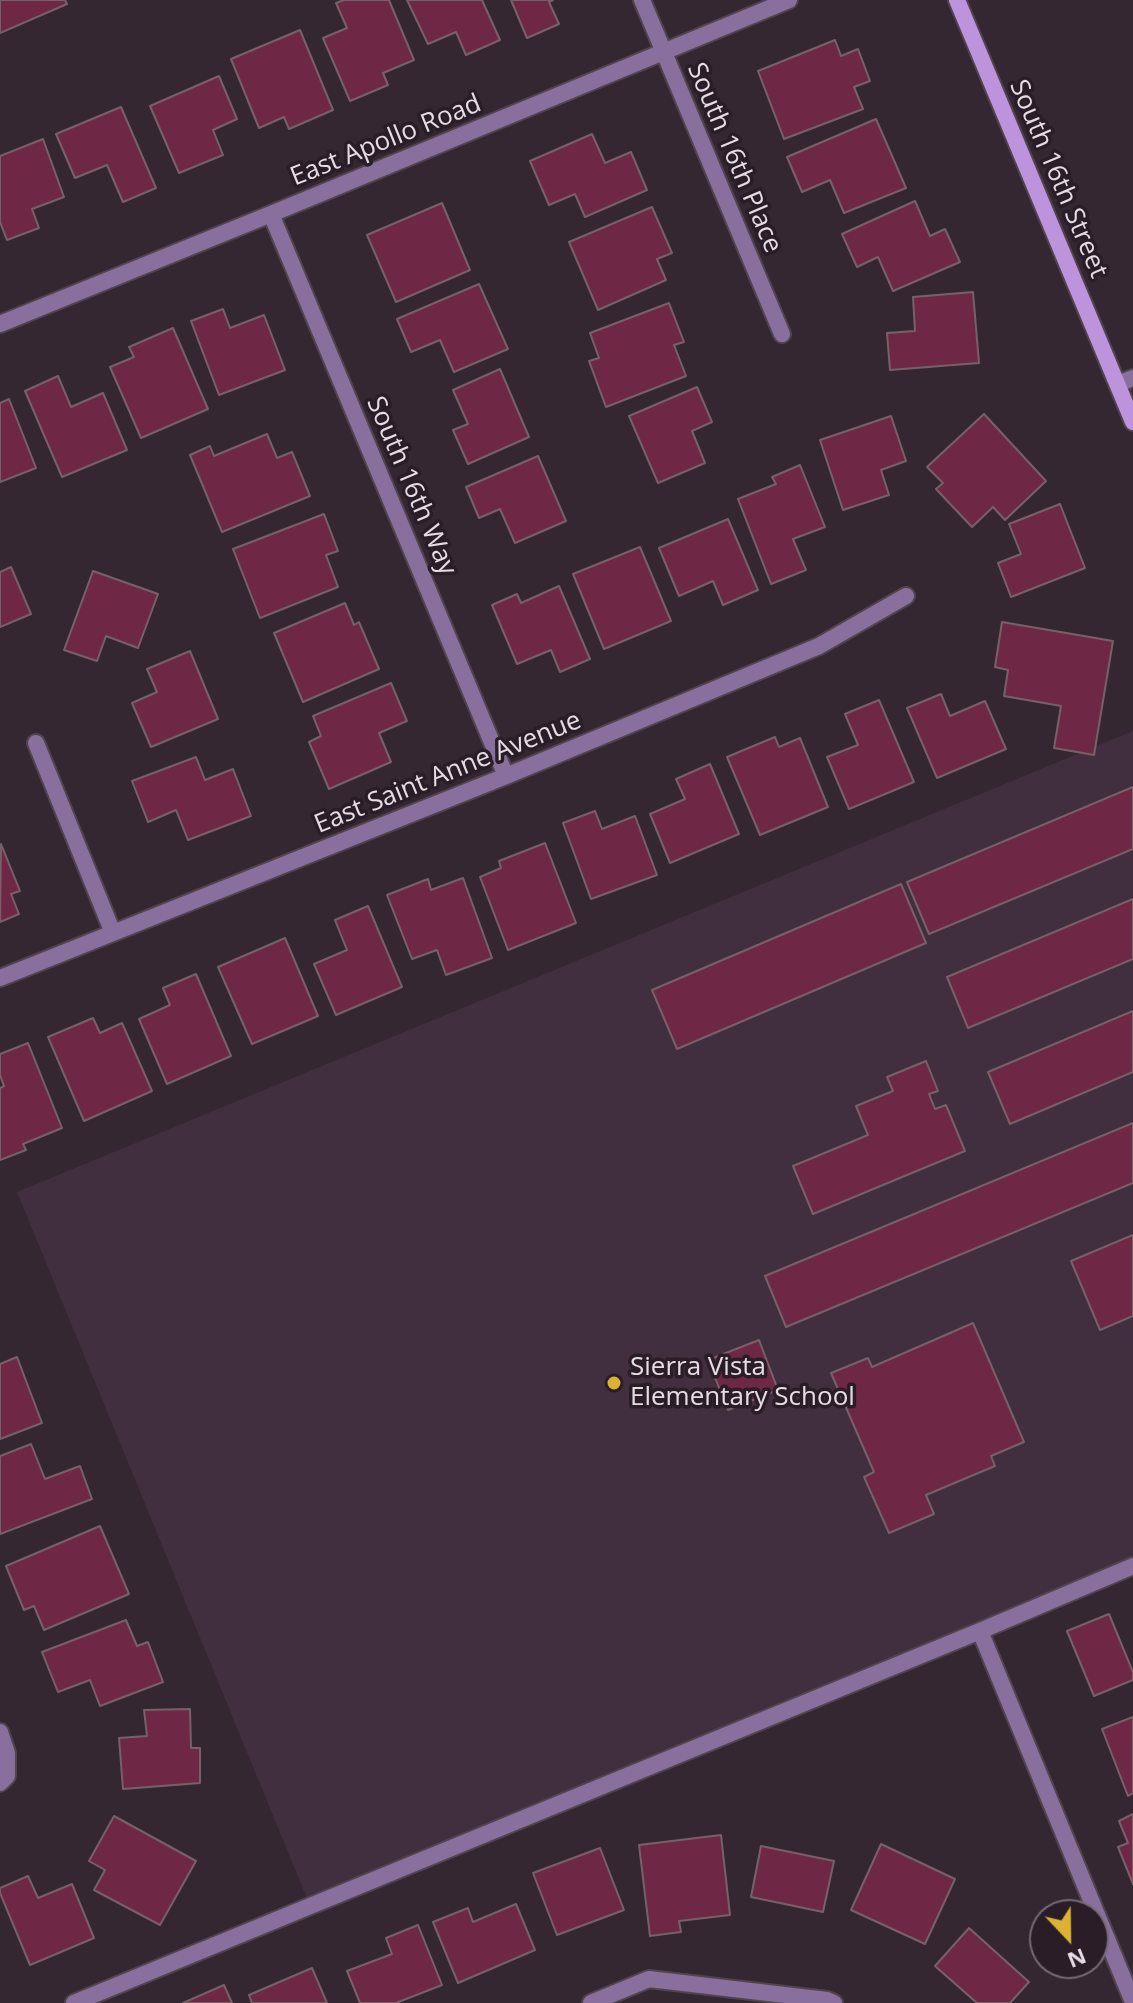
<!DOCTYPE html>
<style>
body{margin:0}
#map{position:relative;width:1133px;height:2003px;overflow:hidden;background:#352732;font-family:"Open Sans",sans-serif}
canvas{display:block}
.north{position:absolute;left:1029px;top:1899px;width:80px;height:80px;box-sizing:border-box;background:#2b1d28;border:2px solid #766973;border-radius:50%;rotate:158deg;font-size:22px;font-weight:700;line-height:32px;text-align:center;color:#e6dce4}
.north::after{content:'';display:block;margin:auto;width:28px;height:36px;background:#dbb233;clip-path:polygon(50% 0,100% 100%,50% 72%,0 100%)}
</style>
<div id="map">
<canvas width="1133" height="2003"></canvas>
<div class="north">N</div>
</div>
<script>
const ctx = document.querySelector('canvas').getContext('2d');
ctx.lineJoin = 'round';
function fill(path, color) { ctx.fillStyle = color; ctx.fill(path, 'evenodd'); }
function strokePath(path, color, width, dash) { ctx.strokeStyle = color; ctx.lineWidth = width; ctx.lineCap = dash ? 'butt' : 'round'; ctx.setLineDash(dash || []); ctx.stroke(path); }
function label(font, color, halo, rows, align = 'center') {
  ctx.font = font + ' "Open Sans",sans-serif'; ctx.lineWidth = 7; ctx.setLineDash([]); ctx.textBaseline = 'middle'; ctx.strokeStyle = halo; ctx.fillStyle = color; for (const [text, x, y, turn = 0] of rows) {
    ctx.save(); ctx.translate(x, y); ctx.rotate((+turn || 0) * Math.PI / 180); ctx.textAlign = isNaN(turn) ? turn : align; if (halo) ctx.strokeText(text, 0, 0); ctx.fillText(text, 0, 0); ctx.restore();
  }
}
const built = new Path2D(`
 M 1133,731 L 1133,1574 L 313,1913 L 17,1192 Z`);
const building = new Path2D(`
 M 0,0 L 65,0 L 67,4 L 0,33 Z
 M 344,0 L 389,0 L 414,60 L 383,73 L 388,85 L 350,101 L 323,38 L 347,28 L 336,3 Z
 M 407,0 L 482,0 L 500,40 L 466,55 L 456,32 L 428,44 Z
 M 511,0 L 553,0 L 549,2 L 559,24 L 527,38 Z
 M 300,30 L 333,110 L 289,129 L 284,117 L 259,128 L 231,59 Z
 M 835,40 L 841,56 L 858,49 L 870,81 L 854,87 L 863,109 L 784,139 L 758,71 Z
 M 219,76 L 237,119 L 213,130 L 223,155 L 179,173 L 150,106 Z
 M 121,107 L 156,188 L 123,202 L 107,165 L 75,178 L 56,134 Z
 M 876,119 L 906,188 L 844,213 L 830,180 L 802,192 L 787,157 Z
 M 592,134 L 605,163 L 631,152 L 647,190 L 585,217 L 575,194 L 549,205 L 530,161 Z
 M 43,139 L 64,197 L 32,209 L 39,228 L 7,240 L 0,222 L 0,156 Z
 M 915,201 L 930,236 L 945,229 L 960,262 L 893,291 L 878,257 L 857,267 L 842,234 Z
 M 442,203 L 470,270 L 396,302 L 367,235 Z
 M 652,207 L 672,253 L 657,259 L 666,280 L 598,310 L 569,242 Z
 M 479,284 L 508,349 L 454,372 L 440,340 L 411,352 L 397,319 Z
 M 973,292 L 979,363 L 890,370 L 887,333 L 915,331 L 913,297 Z
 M 669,303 L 684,342 L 674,345 L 686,376 L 606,407 L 589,361 L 599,358 L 590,333 Z
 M 223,309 L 230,328 L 264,315 L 285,370 L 219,395 L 191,321 Z
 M 173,328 L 208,409 L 141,438 L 110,367 L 134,357 L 129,347 Z
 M 500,369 L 529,437 L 468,464 L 453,430 L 468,424 L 453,390 Z
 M 58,376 L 71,407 L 103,393 L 127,450 L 62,477 L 25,391 Z
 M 697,387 L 712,422 L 692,431 L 705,463 L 658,483 L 629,416 Z
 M 9,399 L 36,468 L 0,482 L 0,403 Z
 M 984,414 L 1046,481 L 1005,520 L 993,507 L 972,527 L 936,489 L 943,483 L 927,467 Z
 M 891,416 L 906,461 L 881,470 L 889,495 L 843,510 L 820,440 Z
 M 267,434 L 277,458 L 292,452 L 310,496 L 222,532 L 190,455 L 210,446 L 214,456 Z
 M 538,456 L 566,521 L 515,543 L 500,509 L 479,518 L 466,487 Z
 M 800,465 L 825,527 L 793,539 L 806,570 L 771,584 L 738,499 L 776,484 L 772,477 Z
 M 1060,504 L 1085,568 L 1011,597 L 998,563 L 1021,554 L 1009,524 Z
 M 324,514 L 338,551 L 326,555 L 338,587 L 260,618 L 233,549 Z
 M 728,519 L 758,590 L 723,605 L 713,581 L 679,596 L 659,548 Z
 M 640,547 L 671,621 L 604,649 L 573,574 Z
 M 11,567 L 31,614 L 0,627 L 0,572 Z
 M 93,571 L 158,594 L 138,648 L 106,636 L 97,661 L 64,650 Z
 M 559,586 L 590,659 L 560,672 L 551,650 L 517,664 L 492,605 L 517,594 L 521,603 Z
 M 345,603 L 354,625 L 359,622 L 379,669 L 303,702 L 274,633 Z
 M 1002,622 L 1113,641 L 1094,755 L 1054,748 L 1061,706 L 1004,696 L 1008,670 L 995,667 Z
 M 190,651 L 218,719 L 151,747 L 132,703 L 157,692 L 147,669 Z
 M 391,683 L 407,721 L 379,733 L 391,762 L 329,789 L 309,742 L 321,736 L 313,716 Z
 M 941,694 L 950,716 L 985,701 L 1006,749 L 937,778 L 907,708 Z
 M 879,700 L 914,782 L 849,809 L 827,757 L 858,745 L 845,714 Z
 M 775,737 L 779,747 L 800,738 L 828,807 L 760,835 L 727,757 Z
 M 196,757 L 205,780 L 233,769 L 251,816 L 188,840 L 176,810 L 148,822 L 132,781 Z
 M 710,764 L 739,834 L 670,863 L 650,814 L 685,799 L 676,779 Z
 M 1133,787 L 1133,849 L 929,934 L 907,882 Z
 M 595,811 L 602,829 L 635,816 L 657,875 L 591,899 L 563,823 Z
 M 545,843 L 576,923 L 508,950 L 480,877 L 501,868 L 499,861 Z
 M 1,844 L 20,891 L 11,894 L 19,914 L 0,922 Z
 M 463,878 L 492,958 L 446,975 L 437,950 L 412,959 L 387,895 L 428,879 L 431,890 Z
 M 901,884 L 926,943 L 677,1049 L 652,990 Z
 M 1133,899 L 1133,959 L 968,1028 L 947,977 Z
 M 368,906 L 402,987 L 336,1015 L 314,964 L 347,950 L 335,920 Z
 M 285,938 L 318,1016 L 252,1044 L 218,967 Z
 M 196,974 L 231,1056 L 167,1084 L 139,1019 L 170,1005 L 163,988 Z
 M 1133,1011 L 1133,1072 L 1010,1124 L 988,1072 Z
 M 93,1018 L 100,1033 L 122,1023 L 152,1091 L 84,1121 L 48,1037 Z
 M 28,1043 L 62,1128 L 23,1144 L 26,1150 L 0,1160 L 0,1088 L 4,1086 L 0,1075 L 0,1054 Z
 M 926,1061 L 938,1091 L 929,1094 L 935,1109 L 946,1105 L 965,1151 L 813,1214 L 793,1166 L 868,1135 L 856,1106 L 893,1091 L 887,1077 Z
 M 1133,1123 L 1133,1183 L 786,1327 L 765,1276 Z
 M 1133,1235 L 1133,1316 L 1100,1330 L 1071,1261 Z
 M 973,1323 L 1024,1442 L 991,1456 L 995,1466 L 926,1495 L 934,1514 L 889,1533 L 864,1477 L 874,1472 L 831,1373 L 868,1358 L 872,1367 Z
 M 759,1340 L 778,1390 L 728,1410 L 708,1360 Z
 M 17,1357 L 42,1423 L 0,1439 L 0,1364 Z
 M 31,1444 L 45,1479 L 80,1466 L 92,1499 L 0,1534 L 0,1456 Z
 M 100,1526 L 129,1594 L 44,1630 L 34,1606 L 24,1610 L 6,1566 Z
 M 1109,1614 L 1133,1672 L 1133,1680 L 1094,1696 L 1067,1631 Z
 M 126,1620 L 137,1646 L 148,1642 L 163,1682 L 100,1706 L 90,1680 L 58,1692 L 42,1652 Z
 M 190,1709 L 191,1748 L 200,1748 L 200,1783 L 123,1789 L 119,1738 L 147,1736 L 144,1710 Z
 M 1133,1717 L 1133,1793 L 1128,1796 L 1102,1729 Z
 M 1133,1814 L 1133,1884 L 1118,1847 L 1128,1843 L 1119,1821 Z
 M 114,1816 L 196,1861 L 160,1925 L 94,1890 L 105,1870 L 89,1861 Z
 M 721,1835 L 730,1915 L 679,1921 L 681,1932 L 650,1936 L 639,1845 Z
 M 881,1844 L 955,1879 L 925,1944 L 851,1910 Z
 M 761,1846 L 834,1861 L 823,1912 L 751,1897 Z
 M 600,1848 L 624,1910 L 557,1935 L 533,1873 Z
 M 28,1876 L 38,1898 L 72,1884 L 94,1938 L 30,1965 L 0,1893 L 0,1888 Z
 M 516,1904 L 535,1950 L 458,1983 L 433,1922 L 468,1908 L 473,1922 Z
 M 418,1925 L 442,1985 L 396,2003 L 360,2003 L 347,1971 L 392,1954 L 386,1938 Z
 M 969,1928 L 1029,1982 L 1010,2003 L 977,2003 L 935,1966 Z
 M 312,1968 L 327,2003 L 252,2003 L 249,1995 Z
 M 224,1985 L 232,2003 L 183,2003 Z`);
const service = new Path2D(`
 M 980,1631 L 1133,2002
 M 74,2003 L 980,1631 L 1133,1566`);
const minor = new Path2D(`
 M 642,0 L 782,334
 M 271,214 L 506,776
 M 0,324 L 271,214 L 789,0
 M 1118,384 L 1133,378
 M 36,743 L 113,933
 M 0,978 L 506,776 L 819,646 L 906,596
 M 0,1732 L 7,1753 L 7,1776 L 0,1783
 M 591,2003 L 649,1979 L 827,2000 L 834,2003`);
const secondary = new Path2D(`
 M 957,0 L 1133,422`);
const markers = [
 [614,1383,8,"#dbb233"]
];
const streetNames = [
 ["East Apollo Road",386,141,-22],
 ["South 16th Place",734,158,67],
 ["South 16th Street",1058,179,67],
 ["South 16th Way",411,486,67],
 ["East Saint Anne Avenue",448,773,-22]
];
const poiNames = [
 ["Sierra Vista",630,1368],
 ["Elementary School",630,1398]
];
fill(built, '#412e3e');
fill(building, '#6f2746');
strokePath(building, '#766168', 2);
strokePath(service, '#51444e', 20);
strokePath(minor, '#51444e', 20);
strokePath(secondary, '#51444e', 20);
strokePath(service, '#896f9d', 16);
strokePath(minor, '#896f9d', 16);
strokePath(secondary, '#bd93dd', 16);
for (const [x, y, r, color] of markers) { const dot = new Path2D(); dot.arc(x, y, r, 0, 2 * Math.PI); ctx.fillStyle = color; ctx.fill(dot); strokePath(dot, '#2b1d28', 3); }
label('26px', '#e6dce4', '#2b1d28', streetNames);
label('26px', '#e6dce4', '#2b1d28', poiNames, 'left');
</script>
